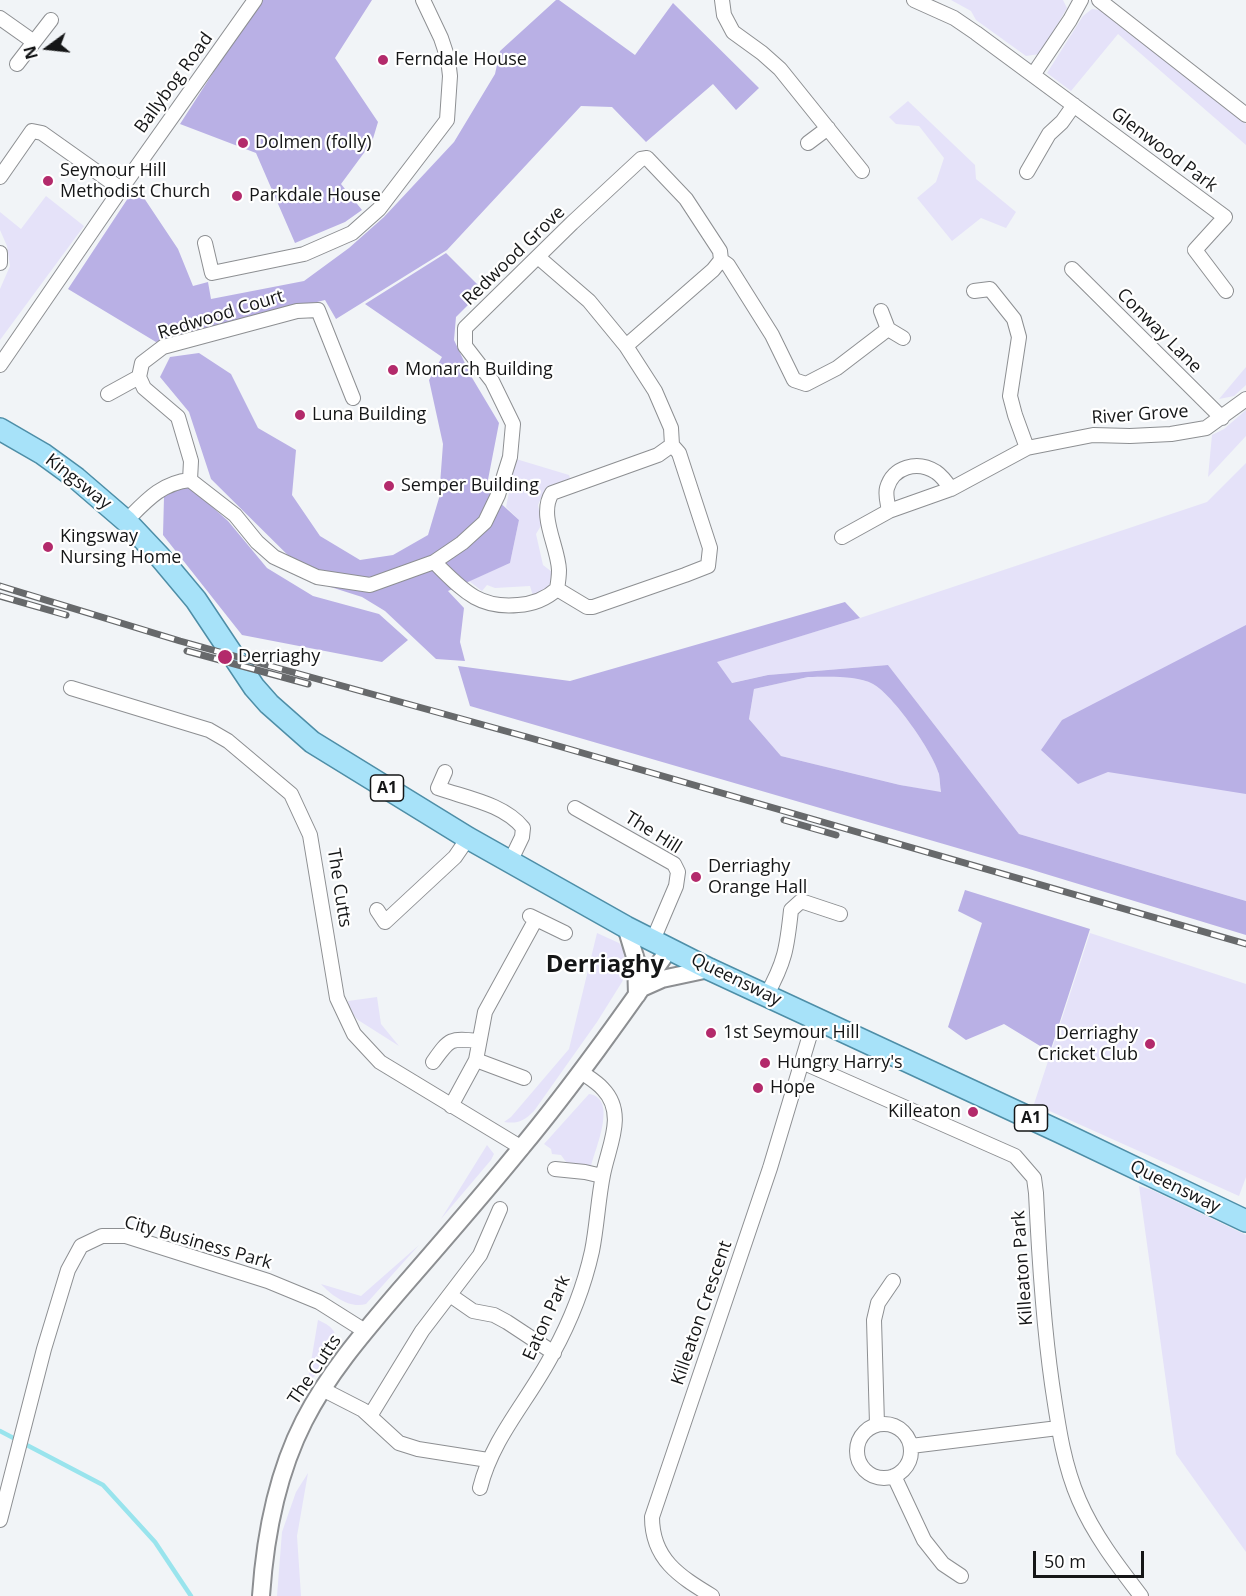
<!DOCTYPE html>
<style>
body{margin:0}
#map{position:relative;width:1246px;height:1596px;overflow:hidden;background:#f1f4f7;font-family:"Open Sans",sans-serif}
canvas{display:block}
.north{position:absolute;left:18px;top:18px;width:60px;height:60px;-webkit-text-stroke:4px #fff;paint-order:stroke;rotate:255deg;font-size:16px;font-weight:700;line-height:24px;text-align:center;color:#151617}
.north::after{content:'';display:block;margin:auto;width:21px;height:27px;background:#151617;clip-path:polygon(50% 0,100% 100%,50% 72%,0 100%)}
.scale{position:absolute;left:1033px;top:1551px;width:111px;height:27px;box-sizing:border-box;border:3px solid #151617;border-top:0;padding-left:8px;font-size:18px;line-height:21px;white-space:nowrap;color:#151617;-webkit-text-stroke:4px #fff;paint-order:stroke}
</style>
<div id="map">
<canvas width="1246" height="1596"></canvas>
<div class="north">N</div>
<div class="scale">50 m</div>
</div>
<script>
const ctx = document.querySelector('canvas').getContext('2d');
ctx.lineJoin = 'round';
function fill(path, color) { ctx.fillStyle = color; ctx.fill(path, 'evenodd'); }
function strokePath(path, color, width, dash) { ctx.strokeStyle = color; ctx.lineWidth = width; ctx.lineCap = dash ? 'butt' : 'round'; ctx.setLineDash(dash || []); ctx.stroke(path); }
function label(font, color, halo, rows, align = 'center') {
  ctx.font = font + ' "Open Sans",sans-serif'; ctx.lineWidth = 4.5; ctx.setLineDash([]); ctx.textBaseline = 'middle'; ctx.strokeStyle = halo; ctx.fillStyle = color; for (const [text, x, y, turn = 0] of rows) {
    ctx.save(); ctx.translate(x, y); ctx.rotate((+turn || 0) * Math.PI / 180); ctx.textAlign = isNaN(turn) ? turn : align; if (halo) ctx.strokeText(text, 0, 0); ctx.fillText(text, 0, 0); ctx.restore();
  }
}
const green = new Path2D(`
 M 951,0 L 1063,0 L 1067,8 L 1040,54 L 1026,56 L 976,20 L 971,11 Z
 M 1092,9 L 1107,11 L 1246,124 L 1246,145 L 1118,34 L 1071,91 L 1047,73 L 1083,16 Z
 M 908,101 L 975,165 L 976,179 L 1016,212 L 1006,228 L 981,218 L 952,241 L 917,198 L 936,182 L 944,158 L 919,126 L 896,124 L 889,117 Z
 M 46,196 L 84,226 L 0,340 L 0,289 L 10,266 L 7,246 L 0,230 L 0,212 L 21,229 Z
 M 1246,367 L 1246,385 L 1234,396 L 1219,399 Z
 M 1246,410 L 1246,436 L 1208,477 L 1212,435 L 1224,429 Z
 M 516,459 L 569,475 L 571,481 L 546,492 L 541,498 L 538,505 L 542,524 L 536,534 L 543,565 L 552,572 C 551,587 547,592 533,596 L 530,586 L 495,588 L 487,585 L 482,591 L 469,581 L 510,563 L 519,520 L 506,507 Z
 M 1246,463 L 1246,901 L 1019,834 L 888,665 L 768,675 L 731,683 L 716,662 L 860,618 L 1207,502 Z
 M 808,677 C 827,677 856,675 873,684 C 893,695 933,752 939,774 C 940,780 940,787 941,793 L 900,785 L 781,756 L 749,719 L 754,689 Z
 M 597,933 L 619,943 L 623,949 L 626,972 L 622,982 L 597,1022 L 534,1111 C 524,1121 518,1124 504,1122 L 511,1117 L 569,1049 Z
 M 1090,933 L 1246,984 L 1246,1177 L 1239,1196 L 1034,1104 Z
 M 377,997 L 381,1024 L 399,1046 L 358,1020 L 350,1011 L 348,1001 Z
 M 589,1094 C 619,1098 594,1151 591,1167 L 566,1162 L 561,1155 L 552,1154 L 551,1149 L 544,1144 Z
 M 487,1145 L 494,1154 L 491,1160 L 441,1219 Z
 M 1139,1186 L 1152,1190 L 1246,1235 L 1246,1552 L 1176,1454 Z
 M 419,1245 L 366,1304 C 350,1309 332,1296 321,1284 L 361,1296 Z
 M 318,1320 C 331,1326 337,1330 336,1345 L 314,1377 L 311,1378 L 309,1374 Z
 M 308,1473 L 297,1536 L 301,1596 L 277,1596 L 282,1532 L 296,1492 Z`);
const forest = new Path2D(`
 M 260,0 L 372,0 L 335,58 L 378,122 L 372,142 L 341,184 L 362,210 L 345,222 L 295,243 L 256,153 L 180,124 Z
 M 556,0 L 559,0 L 635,55 L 673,3 L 759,88 L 736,110 L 713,84 L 646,142 L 612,107 L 581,106 L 447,250 L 336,319 L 325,300 L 156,342 L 68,289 L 136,186 L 178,249 L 193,286 L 208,282 L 211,299 L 304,281 L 349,248 L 384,217 L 454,142 L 495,74 L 500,51 Z
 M 446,253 L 483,290 L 456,317 L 454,340 L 471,376 L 499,423 L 486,490 L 519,520 L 510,563 L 448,591 L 464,608 L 460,642 L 465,661 L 436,659 L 385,611 L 362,597 L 315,582 L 211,479 L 189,412 L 160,377 L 170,357 L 199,353 L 231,374 L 258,428 L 296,450 L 292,495 L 320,536 L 360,560 L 393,555 L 428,535 L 439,498 L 443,444 L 429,380 L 442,357 L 365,304 Z
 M 181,486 L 190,487 L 228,521 L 267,568 L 313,596 L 379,614 L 408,640 L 382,662 L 242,635 L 163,535 L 164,497 Z
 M 845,602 L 860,618 L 717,662 L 732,683 L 768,675 L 888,665 L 1019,834 L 1246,901 L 1246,935 L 1026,868 L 470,706 L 458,666 L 570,681 ZM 808,677 C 827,677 856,675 873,684 C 893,695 933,752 939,774 C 940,780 940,787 941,792 L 900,785 L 781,756 L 749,719 L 754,689 Z
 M 1246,625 L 1246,794 L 1108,772 L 1078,784 L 1041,750 L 1062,720 Z
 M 965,890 L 1090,929 L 1050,1052 L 1004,1024 L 966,1040 L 948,1027 L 982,923 L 958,911 Z`);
const stream = new Path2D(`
 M 0,1431 L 103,1485 L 155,1542 L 191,1596`);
const minor = new Path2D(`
 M 722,0 L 724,15 L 733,32 L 762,53 L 780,69 L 862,171
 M 914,0 L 954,18 L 976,33 L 1225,217 L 1195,250 L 1226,291
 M 1099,0 L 1246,115
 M 0,18 L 34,42
 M 17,64 L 51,20
 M 1033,75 L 1070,20 L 1081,0
 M 808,143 L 828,128
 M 1027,172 L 1049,134 L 1062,122 L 1074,105
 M 0,177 L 32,131 L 42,133 L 121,189
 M 205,243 L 212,273 L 304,254 L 352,233 L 379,209 L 447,120 L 450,76 L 448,59 L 441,38 L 423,0
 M 0,253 L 0,263
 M 1072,269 L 1222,418
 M 974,291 L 990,289 L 1014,319 L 1019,337 L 1010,396 L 1015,415 L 1027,448
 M 881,311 L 888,329 L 903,338
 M 626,346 L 713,270 L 721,260
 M 0,365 L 121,189 L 255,0
 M 108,394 L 139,377
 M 190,480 L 191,461 L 178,417 L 144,388 L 139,377 L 142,363 L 163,347 L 297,311 L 318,310 L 353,398
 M 889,511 C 888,504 885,495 887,488 C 893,467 917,460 936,472 C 942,476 947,483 951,489
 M 126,521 C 146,501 161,483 190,480 L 235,515 L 257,542 L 274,557 L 317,577 L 370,585 L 434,562 L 462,543 L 485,522 L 498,495 L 510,457 L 513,424 L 492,381 L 465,346 L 465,328 L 572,223 L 641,159 L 647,158 L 686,199 L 720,251 L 721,260 L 728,265 L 772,335 L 794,380 L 806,384 L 837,368 L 888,329
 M 842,537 L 889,511 L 951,489 L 1027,448 L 1093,435 L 1130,436 L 1171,434 L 1206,428 L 1246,399
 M 434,562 C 461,588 477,609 518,605 C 533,604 546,599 557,589 C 558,583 559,576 559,570 C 558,546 538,515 552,493 L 658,455 L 672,445 L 671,428 L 655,391 L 626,346 L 589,301 L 538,257
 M 557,589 L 587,607 L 593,607 L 685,575 L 708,566 L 710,548 L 679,453 L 672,445
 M 71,688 L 209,730 L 228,741 L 291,794 L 310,835 L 337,998 L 354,1034 L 380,1062 L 522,1148
 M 445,772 L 438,788 C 466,798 504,804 523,828 L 522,837 L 510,862
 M 575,808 L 674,864 L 678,872 L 676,886 L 653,940
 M 377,910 L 385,922 L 455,857 L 468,838
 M 530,916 L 565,933
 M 766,996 C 785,962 787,948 791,910 L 801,901 L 840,914
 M 476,1060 L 524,1078
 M 433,1062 C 450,1038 450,1038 479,1041
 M 802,1062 L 1015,1156 L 1034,1178 L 1036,1193 C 1039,1257 1043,1321 1052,1384 C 1058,1424 1063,1463 1079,1500 C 1094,1535 1118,1566 1141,1596
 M 451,1106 L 476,1060 L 485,1012 L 536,919
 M 555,1169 L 585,1172 L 602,1176
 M 450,1295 L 473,1311 L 494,1315 L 507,1322 L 554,1353
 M 322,1389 L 363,1410 L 399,1443 L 418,1449 L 488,1460
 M 370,1416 L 422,1331 L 480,1255 L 500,1209
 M857 1451a27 27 0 1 1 54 0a27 27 0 1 1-54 0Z
 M 877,1424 L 874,1320 L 878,1303 L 893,1281
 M 911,1446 L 1058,1428
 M 894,1476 L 924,1540 L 943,1564 L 961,1576
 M 480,1488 C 493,1436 529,1400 553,1353 C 570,1322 584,1287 592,1251 C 597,1226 598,1200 603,1175 C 608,1147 627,1114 603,1089 C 597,1082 588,1077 581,1072
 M 0,1520 L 44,1349 L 68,1270 L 81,1246 L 102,1236 L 126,1236 L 268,1281 L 319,1302 L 365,1331
 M 712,1596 C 679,1576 652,1559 652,1517 L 770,1168 L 815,1018`);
const tertiary = new Path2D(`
 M 626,927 L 636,960 L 637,995
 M 644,987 L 662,979 L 709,969
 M 261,1596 C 265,1537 277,1474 304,1421 C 329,1372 365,1331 400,1290 C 441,1243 482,1196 521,1148 C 574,1084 622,1016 670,948`);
const primary = new Path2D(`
 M 0,429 L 43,454 L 76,478 L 126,521 L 160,557 L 196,600 L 254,687 L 269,704 L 312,742 L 468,838 L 626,927 L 709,969 L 1060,1132 L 1246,1221`);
const rail = new Path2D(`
 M 0,586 L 180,641 L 527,737 L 1246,944
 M 0,596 L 66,615
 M 187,651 L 308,684
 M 784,820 L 836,835`);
const markers = [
 [383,60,6,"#b32a6b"],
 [243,143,6,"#b32a6b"],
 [48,181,6,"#b32a6b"],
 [237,196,6,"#b32a6b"],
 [393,370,6,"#b32a6b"],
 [300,415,6,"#b32a6b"],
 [389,486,6,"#b32a6b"],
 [48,547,6,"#b32a6b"],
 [225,657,8,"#b32a6b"],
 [696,877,6,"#b32a6b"],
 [711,1033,6,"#b32a6b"],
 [1150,1044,6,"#b32a6b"],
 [765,1063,6,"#b32a6b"],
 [758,1088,6,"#b32a6b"],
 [973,1112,6,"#b32a6b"]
];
const shields = [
 [387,788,33],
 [1031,1118,33]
];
const shieldNames = [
 ["A1",387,788],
 ["A1",1031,1118]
];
const poiNames = [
 ["Ferndale House",395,60],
 ["Dolmen (folly)",255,143],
 ["Seymour Hill",60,171],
 ["Methodist Church",60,192],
 ["Parkdale House",249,196],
 ["Monarch Building",405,370],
 ["Luna Building",312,415],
 ["Semper Building",401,486],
 ["Kingsway",60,537],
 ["Nursing Home",60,558],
 ["Derriaghy",238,657],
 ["Derriaghy",708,867],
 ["Orange Hall",708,888],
 ["1st Seymour Hill",723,1033],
 ["Derriaghy",1138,1034,"right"],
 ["Cricket Club",1138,1055,"right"],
 ["Hungry Harry's",777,1063],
 ["Hope",770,1088],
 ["Killeaton",961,1112,"right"]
];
const streetNames = [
 ["Ballybog Road",174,83,-54],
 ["Glenwood Park",1164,150,37],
 ["Redwood Grove",514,256,-44],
 ["Redwood Court",221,315,-17],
 ["Conway Lane",1159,331,45],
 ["River Grove",1140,415,-4],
 ["Kingsway",78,482,38],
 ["The Hill",653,833,32],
 ["The Cutts",339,888,81],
 ["Queensway",736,980,26],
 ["Queensway",1175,1187,26],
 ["City Business Park",198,1243,16],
 ["Killeaton Park",1023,1268,-94],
 ["Killeaton Crescent",702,1313,-71],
 ["Eaton Park",547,1318,-66],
 ["The Cutts",315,1370,-56]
];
const districtNames = [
 ["Derriaghy",605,965]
];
fill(green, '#e5e2f9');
fill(forest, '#b9b0e5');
strokePath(stream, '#99e4ed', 4.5);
strokePath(minor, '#8d8f92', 16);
strokePath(tertiary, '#8d8f92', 20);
strokePath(primary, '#4e8ea7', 24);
strokePath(minor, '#fff', 14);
strokePath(tertiary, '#fff', 16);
strokePath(primary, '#a7e2f9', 21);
strokePath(rail, '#67696b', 7);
strokePath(rail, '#fff', 4.5, [14]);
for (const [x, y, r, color] of markers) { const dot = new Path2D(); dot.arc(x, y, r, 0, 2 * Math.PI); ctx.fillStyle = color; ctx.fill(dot); strokePath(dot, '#fff', 2); }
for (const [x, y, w] of shields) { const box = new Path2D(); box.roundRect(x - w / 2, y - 13, w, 26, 4.5); ctx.fillStyle = '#fff'; ctx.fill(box); strokePath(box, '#151617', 1.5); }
label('bold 16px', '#151617', null, shieldNames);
label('18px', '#151617', '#fff', poiNames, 'left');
label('18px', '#151617', '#fff', streetNames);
label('bold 24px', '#151617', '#fff', districtNames);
</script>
